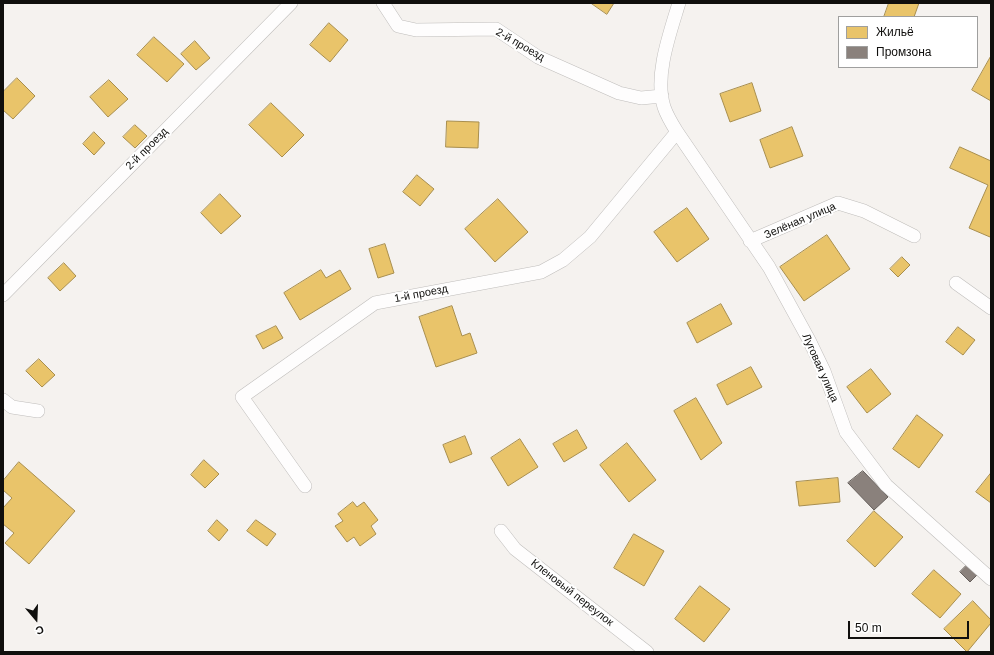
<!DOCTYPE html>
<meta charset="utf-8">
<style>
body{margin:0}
#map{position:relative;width:994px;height:655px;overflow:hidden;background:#f5f2ef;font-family:Helvetica,sans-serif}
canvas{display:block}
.frame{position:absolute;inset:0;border:4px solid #100f0d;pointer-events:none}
.legend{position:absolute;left:838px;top:16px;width:140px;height:52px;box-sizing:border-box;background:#fff;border:1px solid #9f9f9e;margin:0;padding:5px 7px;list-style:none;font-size:12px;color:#100f0d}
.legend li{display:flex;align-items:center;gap:8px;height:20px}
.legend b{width:20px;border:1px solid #9f9f9e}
.north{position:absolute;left:16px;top:599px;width:40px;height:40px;-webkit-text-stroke:3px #fff;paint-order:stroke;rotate:161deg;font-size:11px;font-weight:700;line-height:16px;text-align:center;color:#100f0d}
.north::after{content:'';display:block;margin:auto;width:14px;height:18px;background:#100f0d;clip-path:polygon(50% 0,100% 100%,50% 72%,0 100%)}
.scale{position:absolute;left:848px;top:621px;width:121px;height:18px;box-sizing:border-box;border:2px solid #100f0d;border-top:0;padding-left:5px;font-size:12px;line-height:14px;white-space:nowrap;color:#100f0d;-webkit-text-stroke:3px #fff;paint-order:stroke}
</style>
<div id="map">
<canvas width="994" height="655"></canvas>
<div class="frame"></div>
<ul class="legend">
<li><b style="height:11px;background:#e9c46a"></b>Жильё</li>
<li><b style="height:11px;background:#8a817c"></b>Промзона</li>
</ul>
<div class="north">С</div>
<div class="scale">50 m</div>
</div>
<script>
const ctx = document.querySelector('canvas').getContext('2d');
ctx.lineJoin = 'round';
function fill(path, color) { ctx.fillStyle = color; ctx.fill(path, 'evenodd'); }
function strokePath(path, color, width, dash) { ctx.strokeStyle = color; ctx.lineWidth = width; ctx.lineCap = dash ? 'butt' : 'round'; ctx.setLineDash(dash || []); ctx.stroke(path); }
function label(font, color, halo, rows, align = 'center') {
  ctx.font = font + ' Helvetica,sans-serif'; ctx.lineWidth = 4; ctx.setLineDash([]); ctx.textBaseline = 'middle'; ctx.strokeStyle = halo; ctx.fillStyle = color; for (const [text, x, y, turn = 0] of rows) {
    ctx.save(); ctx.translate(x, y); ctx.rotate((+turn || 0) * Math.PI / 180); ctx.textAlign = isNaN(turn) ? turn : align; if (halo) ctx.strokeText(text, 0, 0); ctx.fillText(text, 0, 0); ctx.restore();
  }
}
const homes = new Path2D(`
 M 591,3 L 614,3 L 607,14 Z
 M 889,3 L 919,3 L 914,17 L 884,17 Z
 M 329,23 L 348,40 L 330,62 L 310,45 Z
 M 154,37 L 184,64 L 167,82 L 137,55 Z
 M 195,41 L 210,58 L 196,70 L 181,54 Z
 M 991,56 L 991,101 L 972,90 Z
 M 17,78 L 35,96 L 13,119 L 3,110 L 3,92 Z
 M 109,80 L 128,99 L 108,117 L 90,97 Z
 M 752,83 L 761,111 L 730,122 L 720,94 Z
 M 271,103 L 304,135 L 282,157 L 249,125 Z
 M 447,121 L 479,122 L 478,148 L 446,147 Z
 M 135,125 L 147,136 L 135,148 L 123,137 Z
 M 792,127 L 803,156 L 770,168 L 760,140 Z
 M 94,132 L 105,143 L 94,155 L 83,144 Z
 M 960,147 L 991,161 L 991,234 L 990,237 L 969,228 L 988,185 L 950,168 Z
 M 417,175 L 434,189 L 420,206 L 403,192 Z
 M 220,194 L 241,216 L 221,234 L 201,213 Z
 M 498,199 L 528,232 L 495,262 L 465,229 Z
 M 687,208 L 709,239 L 677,262 L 654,232 Z
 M 827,235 L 850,269 L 804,301 L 780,267 Z
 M 385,244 L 394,273 L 378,278 L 369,249 Z
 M 902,257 L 910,265 L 898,277 L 890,269 Z
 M 64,263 L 76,276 L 60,291 L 48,278 Z
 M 321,270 L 326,278 L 340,270 L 351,289 L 300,320 L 284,293 Z
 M 721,304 L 732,324 L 697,343 L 687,323 Z
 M 452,306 L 462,336 L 470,333 L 477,353 L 436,367 L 419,317 Z
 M 276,326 L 283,338 L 263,349 L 256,336 Z
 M 958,327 L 975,340 L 963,355 L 946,342 Z
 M 39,359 L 55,375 L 42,387 L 26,371 Z
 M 751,367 L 762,387 L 727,405 L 717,385 Z
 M 871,369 L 891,394 L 867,413 L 847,387 Z
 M 696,398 L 722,443 L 701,460 L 674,411 Z
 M 917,415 L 943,435 L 919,468 L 893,449 Z
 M 577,430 L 587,448 L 564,462 L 553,444 Z
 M 465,436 L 472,454 L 450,463 L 443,445 Z
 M 520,439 L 538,467 L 508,486 L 491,458 Z
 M 627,443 L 656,480 L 629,502 L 600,465 Z
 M 204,460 L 219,474 L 205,488 L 191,475 Z
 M 19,462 L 75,511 L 29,564 L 5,543 L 14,533 L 3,524 L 3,508 L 12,498 L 3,490 L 3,481 Z
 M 991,473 L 991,503 L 976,492 Z
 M 838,478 L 840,502 L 799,506 L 796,482 Z
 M 353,502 L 357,507 L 364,502 L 378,520 L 371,526 L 376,534 L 360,546 L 354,537 L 347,542 L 335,526 L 343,521 L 338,514 Z
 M 874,511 L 903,537 L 875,567 L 847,541 Z
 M 217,520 L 228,530 L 219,541 L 208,531 Z
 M 256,520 L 276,534 L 267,546 L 247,531 Z
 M 634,534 L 664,551 L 644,586 L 614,568 Z
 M 934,570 L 961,594 L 940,618 L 912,594 Z
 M 700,586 L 730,609 L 704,642 L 675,619 Z
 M 973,601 L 991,620 L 991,623 L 967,652 L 944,629 Z`);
const industry = new Path2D(`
 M 863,471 L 888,497 L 874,510 L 848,483 Z
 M 968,564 L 978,574 L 970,582 L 960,572 Z`);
const minor = new Path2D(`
 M 383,3 L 398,26 L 416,30 L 496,29 L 538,57 L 619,93 L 641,98 L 662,96
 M 679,3 C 670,33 654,76 664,107 C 667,116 672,124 677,132 L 769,267 L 809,340 L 824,371 L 846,432 L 886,485 L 991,579
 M 750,241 L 838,203 L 864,211 L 914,236
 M 956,283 L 991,308
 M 3,295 L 291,3
 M 3,400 L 12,407 L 38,411
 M 305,486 L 242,397 L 375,303 L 541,272 L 563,260 L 590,237 L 677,132
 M 501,531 L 515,549 L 647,652`);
const streetNames = [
 ["2-й проезд",520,45,30],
 ["2-й проезд",147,149,-45],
 ["Зелёная улица",800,221,-23],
 ["1-й проезд",421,294,-11],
 ["Луговая улица",820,368,66],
 ["Кленовый переулок",572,593,38]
];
fill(homes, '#e9c46a');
strokePath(homes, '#a88e4e', 1);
fill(industry, '#8a817c');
strokePath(industry, '#655f5b', 1);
strokePath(minor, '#bfbdbb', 14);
strokePath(minor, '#fefdfd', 13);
label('11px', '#100f0d', '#fff', streetNames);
</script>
